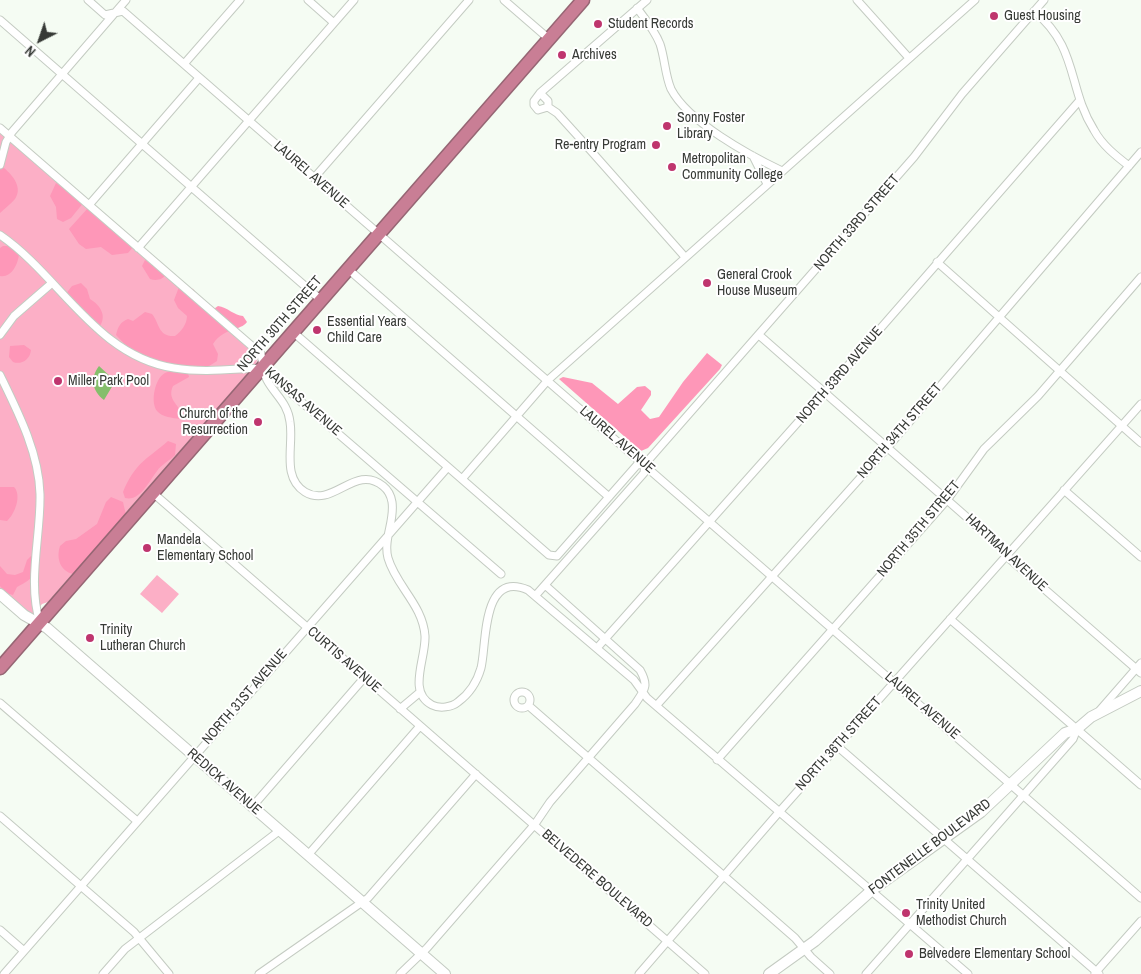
<!DOCTYPE html>
<style>
body{margin:0}
#map{position:relative;width:1141px;height:974px;overflow:hidden;background:#f5fcf3;font-family:"Archivo Narrow",sans-serif}
canvas{display:block}
.north{position:absolute;left:15px;top:15px;width:50px;height:50px;-webkit-text-stroke:4px #fff;paint-order:stroke;rotate:221deg;font-size:14px;font-weight:700;line-height:20px;text-align:center;color:#373a36}
.north::after{content:'';display:block;margin:auto;width:18px;height:22px;background:#373a36;clip-path:polygon(50% 0,100% 100%,50% 72%,0 100%)}
</style>
<div id="map">
<canvas width="1141" height="974"></canvas>
<div class="north">N</div>
</div>
<script>
const ctx = document.querySelector('canvas').getContext('2d');
ctx.lineJoin = 'round';
function fill(path, color) { ctx.fillStyle = color; ctx.fill(path, 'evenodd'); }
function strokePath(path, color, width, dash) { ctx.strokeStyle = color; ctx.lineWidth = width; ctx.lineCap = dash ? 'butt' : 'round'; ctx.setLineDash(dash || []); ctx.stroke(path); }
function label(font, color, halo, rows, align = 'center') {
  ctx.font = font + ' "Archivo Narrow",sans-serif'; ctx.lineWidth = 4; ctx.setLineDash([]); ctx.textBaseline = 'middle'; ctx.strokeStyle = halo; ctx.fillStyle = color; for (const [text, x, y, turn = 0] of rows) {
    ctx.save(); ctx.translate(x, y); ctx.rotate((+turn || 0) * Math.PI / 180); ctx.textAlign = isNaN(turn) ? turn : align; if (halo) ctx.strokeText(text, 0, 0); ctx.fillText(text, 0, 0); ctx.restore();
  }
}
const green = new Path2D(`
 M 0,131 L 258,357 L 256,364 L 48,602 L 42,604 L 33,615 L 26,612 L 0,590 Z
 M 157,575 L 179,594 L 162,613 L 140,594 Z`);
const forest = new Path2D(`
 M 0,165 C 10,172 24,186 15,199 C 11,204 5,208 0,213 Z
 M 56,183 L 84,202 L 71,218 L 63,222 L 57,219 L 56,207 L 50,196 Z
 M 88,208 L 133,247 L 128,253 L 112,255 L 101,247 L 86,249 L 79,244 L 69,229 Z
 M 3,246 L 12,246 L 19,254 C 18,265 11,278 0,276 L 0,248 Z
 M 145,260 L 166,274 C 163,280 156,281 150,279 L 142,266 Z
 M 81,283 L 87,289 L 90,299 C 100,305 107,315 100,326 L 98,327 L 80,307 L 70,305 L 65,295 L 72,286 Z
 M 185,286 L 193,289 L 211,311 L 218,306 C 227,307 235,316 243,316 L 247,322 C 241,331 224,327 213,344 L 218,354 L 217,361 L 206,368 L 188,373 L 189,377 L 173,386 C 167,399 178,404 183,415 L 180,419 C 173,418 162,417 157,411 C 150,402 155,378 165,373 C 168,371 173,372 177,371 L 148,364 L 136,356 L 116,335 C 118,327 120,322 128,319 L 133,321 L 145,312 L 152,314 C 160,324 158,337 175,336 C 181,332 187,324 187,316 L 178,308 L 174,300 L 179,287 Z
 M 24,345 L 31,350 C 30,360 21,365 13,362 L 9,357 L 10,346 Z
 M 707,353 L 722,365 L 720,369 L 648,448 L 641,451 L 559,379 L 563,377 L 592,383 L 618,404 L 637,387 L 645,386 L 651,391 L 651,395 L 641,410 L 650,419 L 659,417 L 683,382 Z
 M 168,441 L 176,444 L 175,455 C 169,461 161,465 157,471 C 150,480 140,502 125,498 L 123,492 C 135,463 146,460 168,441 Z
 M 0,487 L 14,487 C 22,495 15,514 7,521 L 0,520 Z
 M 111,497 L 123,502 L 126,515 L 73,574 C 60,571 56,558 60,546 L 66,541 L 76,539 L 97,524 L 106,502 Z
 M 31,556 L 33,557 C 32,578 36,577 17,587 L 13,595 L 6,593 L 0,586 L 0,566 L 7,574 L 15,575 L 23,572 L 27,560 Z`);
const water = new Path2D(`
 M 99,366 L 112,378 L 115,377 L 117,384 L 113,385 L 104,400 C 92,391 90,378 99,366 Z`);
const street = new Path2D(`
 M 88,0 L 105,15 L 123,11 L 1141,898
 M 308,0 L 334,23
 M 504,0 L 549,39
 M 857,0 L 909,58
 M 637,8 C 646,20 655,31 660,44 C 665,59 665,75 671,89 C 688,122 749,155 782,171
 M 1034,11 C 1079,48 1067,87 1094,130 C 1102,145 1116,156 1129,166
 M 0,20 L 321,300
 M 184,64 L 240,0
 M 540,93 L 548,101 L 548,107 L 538,110 L 534,105 L 534,101 L 540,93 L 647,0
 M 548,107 L 557,113 L 576,134 L 685,257
 M 0,128 L 261,354 C 263,363 262,371 267,380 C 275,395 288,403 290,422 C 294,445 281,477 305,492 C 333,509 355,463 383,486 C 388,490 391,496 392,502 C 395,521 383,539 388,558 C 396,586 423,605 425,636 C 426,659 407,692 432,705 C 440,709 452,707 458,702 C 469,694 477,682 481,668 C 487,644 481,570 528,590 L 634,680 L 647,698 L 968,974
 M 753,156 L 767,184
 M 0,165 L 6,142 L 12,132 L 126,0
 M 314,178 L 469,0
 M 89,205 L 199,78
 M 0,235 C 60,276 96,356 174,368 C 203,373 233,369 262,368
 M 138,248 L 354,0
 M 937,262 L 1141,443
 M 348,269 L 609,497
 M 293,332 L 549,555 L 557,556 L 637,465 L 645,464 L 914,157 L 962,94 L 1044,0
 M 0,335 L 14,316 L 52,283
 M 759,335 L 1003,549 L 1011,560 L 1141,673
 M 262,368 L 501,574
 M 0,375 C 18,412 39,453 40,494 C 41,536 27,582 40,623
 M 462,479 L 548,380 L 975,0
 M 1064,490 L 1141,557
 M 153,493 L 705,974
 M 536,595 L 644,473 L 645,464
 M 950,619 L 1141,785
 M 597,648 L 824,393 L 1080,100
 M514 700a8 8 0 1 1 16 0a8 8 0 1 1-16 0Z
 M 0,703 L 137,821
 M 529,706 L 795,938 L 811,957 L 830,974
 M 656,706 L 887,448 L 1141,152
 M 400,709 L 419,693
 M 1100,710 L 1141,663
 M 837,746 L 1099,974
 M 717,760 L 947,500 L 984,449 L 1038,396 L 1141,277
 M 252,807 L 364,678
 M 0,816 L 134,932 L 169,974
 M 308,855 L 420,726
 M 0,930 L 24,951
 M 1095,973 L 1141,921
 M 4,974 L 448,467
 M 103,974 L 125,949 L 279,831
 M 259,974 L 368,898 L 476,774
 M 400,974 L 427,948 L 535,824 L 550,802 L 635,704 C 645,689 649,686 640,670 L 545,585
 M 639,974 L 780,811 L 1141,404
 M 866,974 L 1073,739 L 1077,729`);
const secondary = new Path2D(`
 M 0,594 L 24,615 L 47,628 L 445,974
 M 769,974 L 815,941 L 872,890 L 981,812 L 1065,733 L 1077,729 L 1091,717 L 1141,691`);
const highway = new Path2D(`
 M 0,668 L 583,0`);
const markers = [
 [994,16,5,"#bf356e"],
 [598,24,5,"#bf356e"],
 [562,55,5,"#bf356e"],
 [667,126,5,"#bf356e"],
 [656,145,5,"#bf356e"],
 [672,167,5,"#bf356e"],
 [707,283,5,"#bf356e"],
 [317,330,5,"#bf356e"],
 [58,381,5,"#bf356e"],
 [258,422,5,"#bf356e"],
 [147,548,5,"#bf356e"],
 [90,638,5,"#bf356e"],
 [906,913,5,"#bf356e"],
 [909,954,5,"#bf356e"]
];
const poiNames = [
 ["Guest Housing",1004,16],
 ["Student Records",608,24],
 ["Archives",572,55],
 ["Sonny Foster",677,118],
 ["Library",677,134],
 ["Re-entry Program",646,145,"right"],
 ["Metropolitan",682,159],
 ["Community College",682,175],
 ["General Crook",717,275],
 ["House Museum",717,291],
 ["Essential Years",327,322],
 ["Child Care",327,338],
 ["Miller Park Pool",68,381],
 ["Church of the",248,414,"right"],
 ["Resurrection",248,430,"right"],
 ["Mandela",157,540],
 ["Elementary School",157,556],
 ["Trinity",100,630],
 ["Lutheran Church",100,646],
 ["Trinity United",916,905],
 ["Methodist Church",916,921],
 ["Belvedere Elementary School",919,954]
];
const streetNames = [
 ["LAUREL AVENUE",311,175,41],
 ["NORTH 33RD STREET",857,223,-49],
 ["NORTH 30TH STREET",280,324,-49],
 ["NORTH 33RD AVENUE",840,375,-49],
 ["KANSAS AVENUE",303,402,41],
 ["NORTH 34TH STREET",900,431,-49],
 ["LAUREL AVENUE",617,440,41],
 ["NORTH 35TH STREET",919,529,-50],
 ["HARTMAN AVENUE",1006,553,43],
 ["CURTIS AVENUE",344,660,41],
 ["NORTH 31ST AVENUE",245,697,-49],
 ["LAUREL AVENUE",922,706,41],
 ["NORTH 36TH STREET",839,744,-48],
 ["REDICK AVENUE",224,782,41],
 ["FONTENELLE BOULEVARD",930,847,-37],
 ["BELVEDERE BOULEVARD",597,879,41]
];
fill(green, '#fcafc6');
fill(forest, '#fe97b8');
fill(water, '#85be6b');
strokePath(street, '#c4cbc2', 9);
strokePath(secondary, '#c4cbc2', 12);
strokePath(highway, '#966674', 15);
strokePath(street, '#fff', 7);
strokePath(secondary, '#fff', 10);
strokePath(highway, '#c97e95', 12);
for (const [x, y, r, color] of markers) { const dot = new Path2D(); dot.arc(x, y, r, 0, 2 * Math.PI); ctx.fillStyle = color; ctx.fill(dot); strokePath(dot, '#fff', 2); }
label('14px', '#373a36', '#fff', poiNames, 'left');
label('14px', '#373a36', '#fff', streetNames);
</script>
